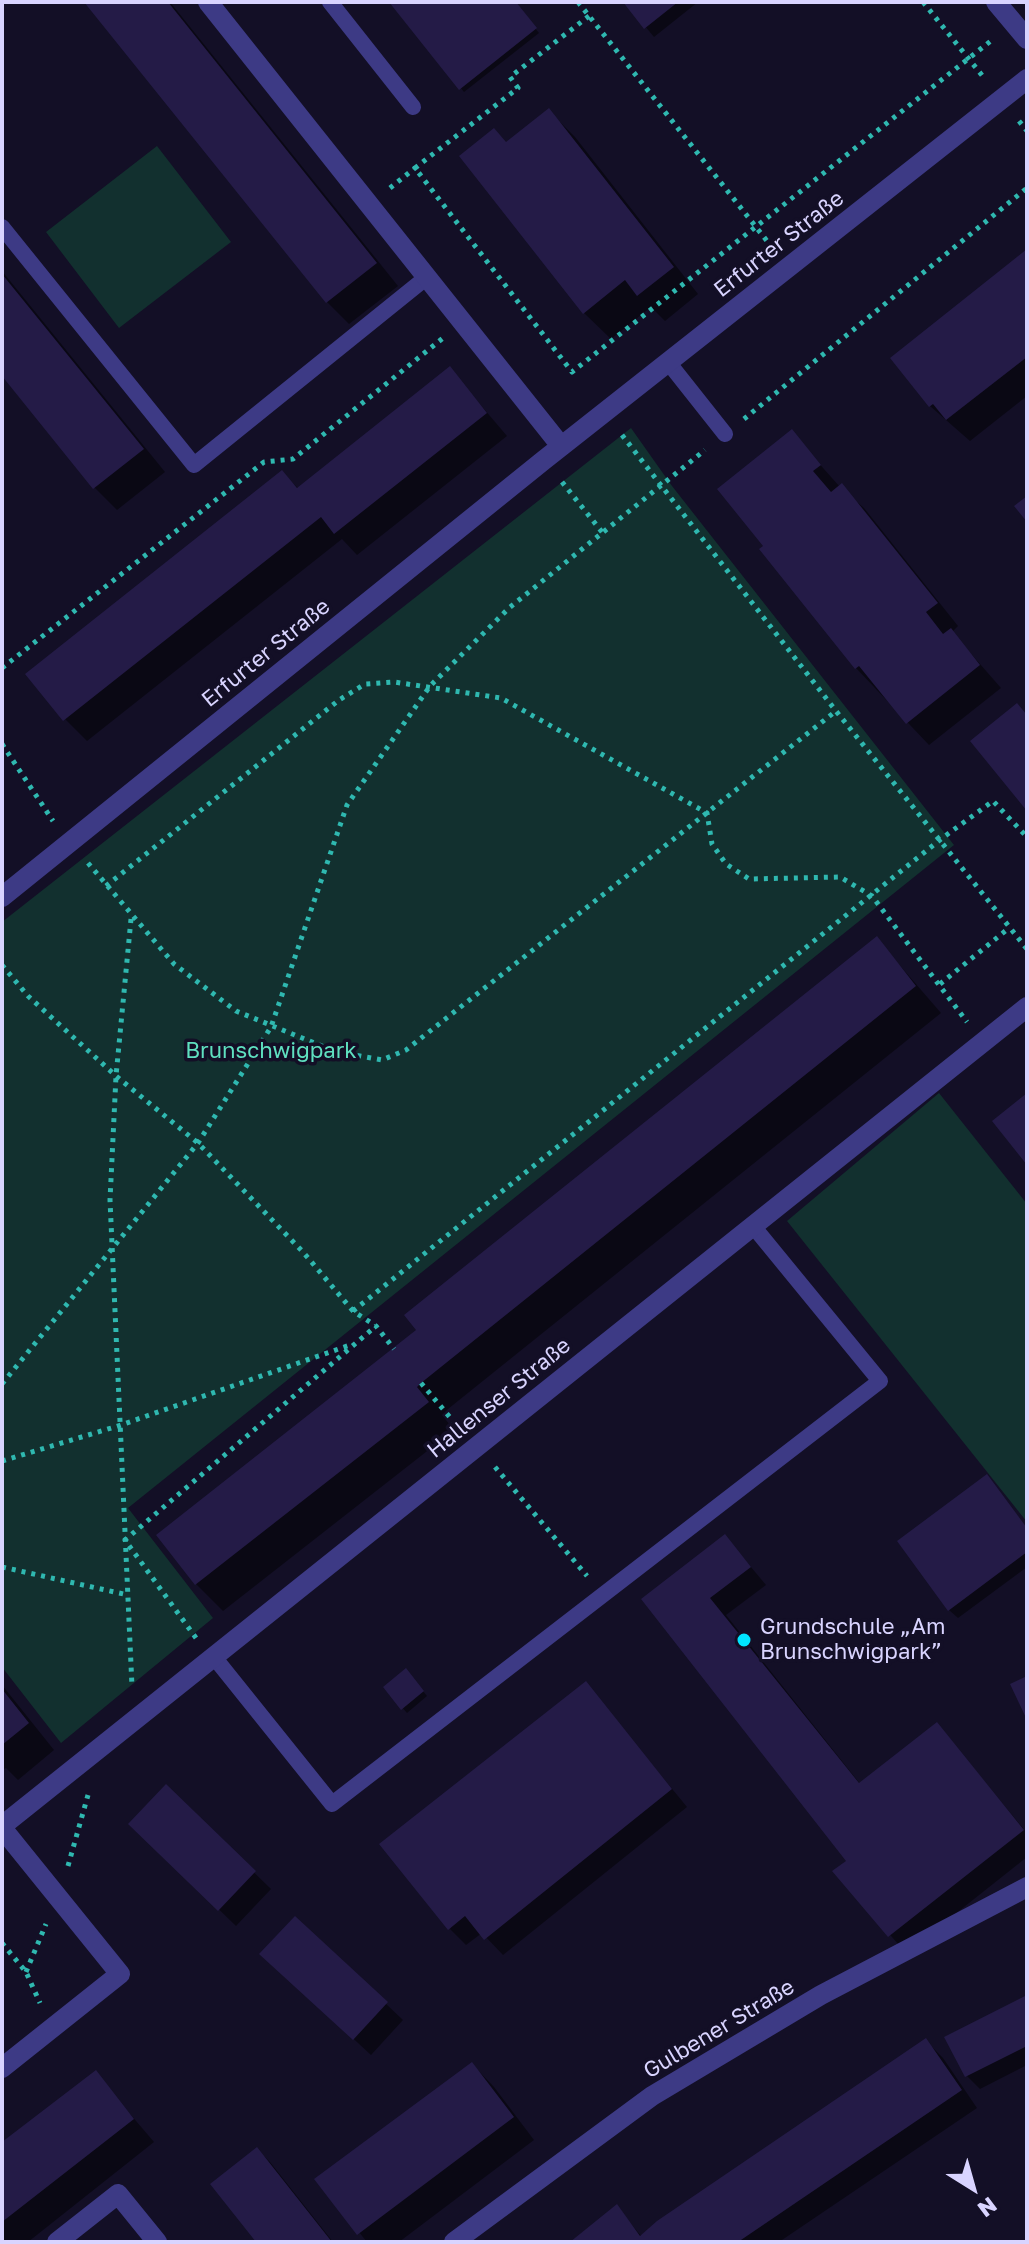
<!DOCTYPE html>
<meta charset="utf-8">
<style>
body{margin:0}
#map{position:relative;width:1029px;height:2244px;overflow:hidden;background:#130f26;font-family:"Golos Text",sans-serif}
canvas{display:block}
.frame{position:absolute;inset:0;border:4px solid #d9d4ff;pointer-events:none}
.north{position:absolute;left:933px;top:2148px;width:80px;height:80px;-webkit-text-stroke:6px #130f26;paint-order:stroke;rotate:143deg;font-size:22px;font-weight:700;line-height:32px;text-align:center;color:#d9d4ff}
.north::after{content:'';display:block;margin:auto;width:28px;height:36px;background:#d9d4ff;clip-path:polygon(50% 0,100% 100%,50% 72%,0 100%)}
</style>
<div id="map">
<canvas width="1029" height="2244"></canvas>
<div class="frame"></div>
<div class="north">N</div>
</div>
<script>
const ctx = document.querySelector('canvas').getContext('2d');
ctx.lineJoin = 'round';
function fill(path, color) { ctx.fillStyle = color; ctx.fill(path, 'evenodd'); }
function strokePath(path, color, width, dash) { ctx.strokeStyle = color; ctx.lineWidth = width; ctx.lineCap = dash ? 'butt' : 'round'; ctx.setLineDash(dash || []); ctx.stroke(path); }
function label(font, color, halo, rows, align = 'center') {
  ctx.font = font + ' "Golos Text",sans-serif'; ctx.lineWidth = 7; ctx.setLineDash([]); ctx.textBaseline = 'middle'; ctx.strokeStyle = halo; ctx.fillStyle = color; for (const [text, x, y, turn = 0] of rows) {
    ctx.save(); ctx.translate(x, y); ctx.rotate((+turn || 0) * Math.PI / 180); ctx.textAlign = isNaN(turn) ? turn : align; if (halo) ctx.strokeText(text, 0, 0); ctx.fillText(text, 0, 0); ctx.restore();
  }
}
const green = new Path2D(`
 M 157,146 L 231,242 L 119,328 L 46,232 Z
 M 631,428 L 672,486 L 954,845 L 128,1508 L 213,1618 L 61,1743 L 2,1667 L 2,922 Z
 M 939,1093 L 1027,1204 L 1027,1522 L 787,1221 Z`);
const shadow = new Path2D(`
 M 87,2 L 170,2 L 398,286 L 349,324 L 327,302 Z
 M 391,2 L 514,2 L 539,33 L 464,92 Z
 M 625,2 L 698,2 L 654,37 Z
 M 549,111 L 575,137 L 698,294 L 665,321 L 651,307 L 611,339 L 584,313 L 507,144 Z
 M 1027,251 L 1027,396 L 970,441 L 930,406 Z
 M 2,271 L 165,472 L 117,510 L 95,488 L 2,372 Z
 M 450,369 L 507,436 L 357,555 L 342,539 L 87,741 L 65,719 L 282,473 L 299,489 Z
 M 791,432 L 840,487 L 864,508 L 958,626 L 952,632 L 1001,688 L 929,745 L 856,668 L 766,546 Z
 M 877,939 L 941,1013 L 448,1409 L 442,1415 L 454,1430 L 223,1611 L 196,1584 L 158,1535 L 419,1331 Z
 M 987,1477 L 1027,1528 L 1027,1567 L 958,1618 L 949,1610 Z
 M 725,1536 L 766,1585 L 726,1615 L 861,1785 L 937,1724 L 1027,1833 L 1027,1857 L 906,1953 L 835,1872 L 849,1861 L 644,1600 Z
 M 410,1675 L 427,1696 L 407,1713 L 385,1688 Z
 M 586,1684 L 687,1807 L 503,1955 L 482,1933 L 466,1945 L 450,1929 Z
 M 2,1685 L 54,1750 L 18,1780 L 6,1768 L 2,1770 Z
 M 166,1787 L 271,1889 L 236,1926 L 131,1824 Z
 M 295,1918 L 403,2020 L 371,2055 L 279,1970 Z
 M 1027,1997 L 1027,2065 L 980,2089 L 967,2076 Z
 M 926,2041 L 943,2058 L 977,2108 L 779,2242 L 573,2242 L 617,2207 L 642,2237 Z
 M 472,2064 L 494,2087 L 534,2140 L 399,2242 L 367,2242 L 316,2179 Z
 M 95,2073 L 154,2142 L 28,2242 L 2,2242 L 2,2145 Z
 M 257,2149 L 270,2162 L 333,2242 L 258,2242 Z`);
const building = new Path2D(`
 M 84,2 L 168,2 L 377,263 L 326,303 Z
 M 389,2 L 516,2 L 537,28 L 459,90 Z
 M 623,2 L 678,2 L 644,29 Z
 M 549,108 L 674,267 L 637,296 L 625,280 L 583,314 L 459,156 L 494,128 L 506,142 Z
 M 1027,249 L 1027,357 L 946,420 L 933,404 L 929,407 L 890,358 Z
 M 2,274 L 144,449 L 93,489 L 2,376 Z
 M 450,366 L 487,413 L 334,534 L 321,517 L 63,721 L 25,674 L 282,470 L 297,488 Z
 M 792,429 L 821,465 L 813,471 L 831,492 L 842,483 L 938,603 L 926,612 L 943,634 L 951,628 L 980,665 L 906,724 L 859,666 L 855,669 L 759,549 L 763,546 L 717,489 Z
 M 1027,496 L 1027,522 L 1014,506 Z
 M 1017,703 L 1027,715 L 1027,811 L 970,741 Z
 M 877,936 L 916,986 L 421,1383 L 417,1387 L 429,1402 L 195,1585 L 156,1535 L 416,1330 L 404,1315 Z
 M 1027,1093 L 1027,1165 L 992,1121 Z
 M 987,1474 L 1027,1528 L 1027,1552 L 948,1611 L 897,1541 Z
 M 725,1534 L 751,1567 L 710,1598 L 859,1783 L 937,1722 L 1024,1830 L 888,1937 L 832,1871 L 846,1861 L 641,1599 Z
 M 406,1668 L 424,1691 L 401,1710 L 383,1687 Z
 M 1027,1676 L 1027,1720 L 1010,1684 Z
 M 586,1681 L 672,1789 L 484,1940 L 465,1916 L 448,1930 L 379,1844 Z
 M 2,1689 L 29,1723 L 2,1745 Z
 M 166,1784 L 256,1871 L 218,1911 L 128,1824 Z
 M 295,1916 L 388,2002 L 353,2040 L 259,1954 Z
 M 1027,1995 L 1027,2046 L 965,2077 L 944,2037 Z
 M 926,2038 L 962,2090 L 738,2242 L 570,2242 L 617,2204 L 640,2236 L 657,2221 Z
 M 472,2062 L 514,2117 L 357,2235 L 314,2179 Z
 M 96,2070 L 134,2119 L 2,2222 L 2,2142 Z
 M 257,2147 L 332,2242 L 256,2242 L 210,2184 Z`);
const path = new Path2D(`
 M 578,2 L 771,246
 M 923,2 L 985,79
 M 589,16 L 510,77 L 518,88 L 415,168 L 572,372 L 992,40
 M 1019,121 L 1027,131
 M 390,188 L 415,168
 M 744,419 L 1027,188
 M 622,435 L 836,711 L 1027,949
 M 562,482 L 602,532
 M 2,668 L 264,462 L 293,459 L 443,338
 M 2,744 L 53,821
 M 88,863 L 174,964 L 236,1011 L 334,1051 L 382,1060 L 406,1050 L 836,711
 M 106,886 L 339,700 L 365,684 L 394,682 L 501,698 L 707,813 L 712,844 L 726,864 L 749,879 L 840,877 L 872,896 L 967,1022
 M 131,919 L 116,1076 L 110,1200 L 132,1687
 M 2,965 L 28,996 L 116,1076 L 198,1143 L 303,1252 L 353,1311 L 376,1326 L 394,1349
 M 940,984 L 1009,928
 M 353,1311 L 941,839 L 993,801 L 1027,837
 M 421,1383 L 459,1428
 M 2,1384 L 198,1143 L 271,1027 L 347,805 L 430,686 L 509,608 L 705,450
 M 2,1461 L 118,1426 L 350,1345
 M 495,1467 L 587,1576
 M 2,1567 L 128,1595
 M 196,1638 L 125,1540 L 376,1326
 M 68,1866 L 88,1795
 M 2,1943 L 26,1972 L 40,2003
 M 26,1972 L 46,1924`);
const lane = new Path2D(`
 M 330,2 L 413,107
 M 2,227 L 194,465 L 427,277
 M 668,362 L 725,434
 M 214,1657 L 332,1804 L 880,1381 L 753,1226`);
const street = new Path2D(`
 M 208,2 L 561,446
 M 996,2 L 1027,39
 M 2,897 L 544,460 L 1027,79
 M 2,1826 L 1027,1007
 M 2,1828 L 120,1974 L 2,2068
 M 57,2242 L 118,2194 L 157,2242
 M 454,2242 L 652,2096 L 821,1995 L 1027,1887`);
const markers = [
 [744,1640,8,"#00e5ff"]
];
const streetNames = [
 ["Erfurter Straße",779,244,-38],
 ["Erfurter Straße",266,653,-39],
 ["Hallenser Straße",499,1398,-39],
 ["Gulbener Straße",719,2029,-31]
];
const parkNames = [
 ["Brunschwigpark",271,1051]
];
const poiNames = [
 ["Grundschule „Am",760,1627],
 ["Brunschwigpark”",760,1652]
];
fill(green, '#12302f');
fill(shadow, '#0007');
fill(building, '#241b47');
strokePath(path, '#2fb8b0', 5, [4, 6]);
strokePath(lane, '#3d3a85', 16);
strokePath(street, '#3d3a85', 20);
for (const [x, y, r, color] of markers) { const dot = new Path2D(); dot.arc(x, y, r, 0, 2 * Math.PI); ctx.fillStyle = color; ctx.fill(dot); strokePath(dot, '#130f26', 3); }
label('22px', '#d9d4ff', '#130f26', streetNames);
label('22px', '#5fe0c0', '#130f26', parkNames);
label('22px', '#d9d4ff', '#130f26', poiNames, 'left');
</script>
